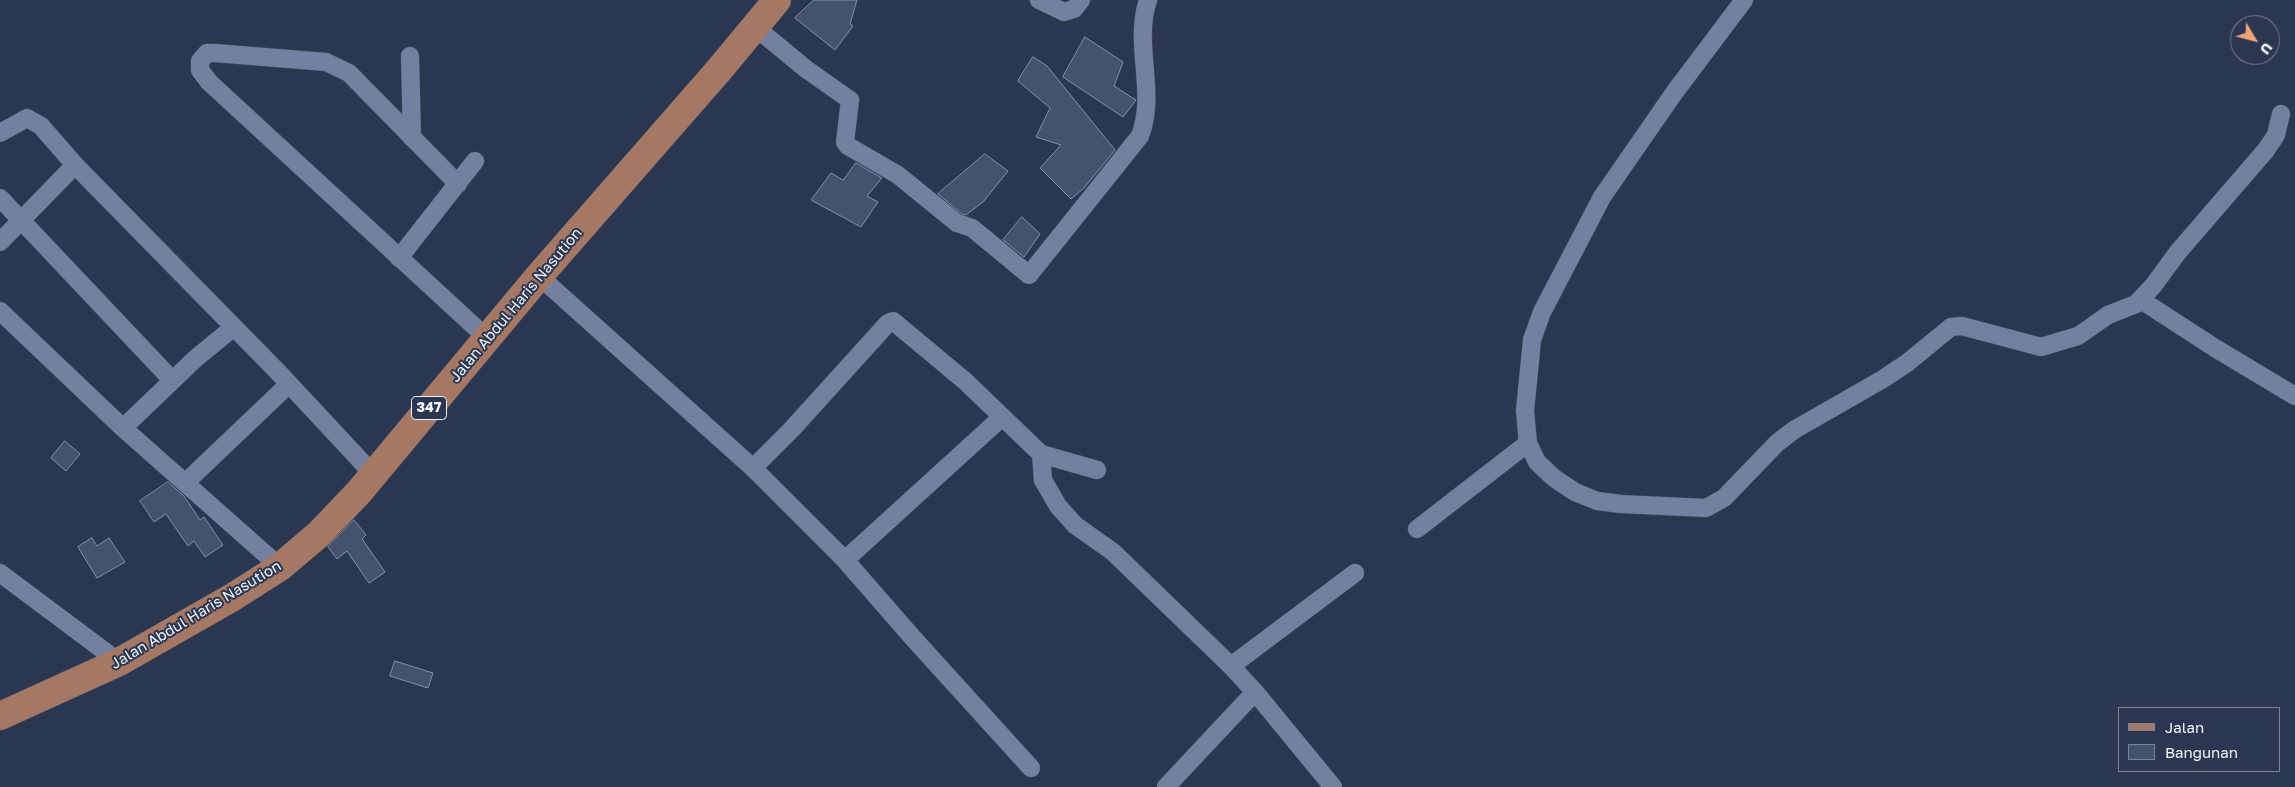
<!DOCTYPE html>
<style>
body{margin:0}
#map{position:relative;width:2295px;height:787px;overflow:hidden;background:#2b3650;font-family:"Golos Text",sans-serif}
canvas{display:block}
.legend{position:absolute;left:2118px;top:707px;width:162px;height:65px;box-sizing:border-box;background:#2b3650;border:1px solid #7b8295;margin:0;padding:6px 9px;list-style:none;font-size:15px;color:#f2f5fc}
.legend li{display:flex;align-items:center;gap:10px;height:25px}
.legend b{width:25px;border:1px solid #7b8295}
.north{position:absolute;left:2230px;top:15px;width:50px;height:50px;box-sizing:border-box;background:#2b3650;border:1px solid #7b8295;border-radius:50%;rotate:127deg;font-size:14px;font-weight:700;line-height:20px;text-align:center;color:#f2f5fc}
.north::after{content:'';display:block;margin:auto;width:18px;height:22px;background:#efa377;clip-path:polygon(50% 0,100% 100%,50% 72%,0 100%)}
</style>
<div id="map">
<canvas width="2295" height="787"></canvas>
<ul class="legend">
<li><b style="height:6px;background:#a47865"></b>Jalan</li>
<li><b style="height:14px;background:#45526e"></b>Bangunan</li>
</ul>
<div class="north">U</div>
</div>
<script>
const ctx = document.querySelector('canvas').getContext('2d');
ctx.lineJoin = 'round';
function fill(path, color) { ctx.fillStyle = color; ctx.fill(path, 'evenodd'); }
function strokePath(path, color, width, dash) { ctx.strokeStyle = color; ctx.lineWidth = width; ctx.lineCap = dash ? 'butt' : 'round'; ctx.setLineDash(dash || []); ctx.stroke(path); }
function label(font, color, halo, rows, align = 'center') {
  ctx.font = font + ' "Golos Text",sans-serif'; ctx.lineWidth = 4; ctx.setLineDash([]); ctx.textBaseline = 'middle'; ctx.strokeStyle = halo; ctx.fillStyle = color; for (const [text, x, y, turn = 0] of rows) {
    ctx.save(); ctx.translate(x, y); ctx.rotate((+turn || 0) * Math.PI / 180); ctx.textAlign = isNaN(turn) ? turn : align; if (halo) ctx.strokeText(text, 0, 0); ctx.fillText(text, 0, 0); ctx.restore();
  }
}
const building = new Path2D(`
 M 814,0 L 857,0 L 850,24 L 853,26 L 835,50 L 795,18 Z
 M 1085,37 L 1123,62 L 1114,86 L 1136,100 L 1123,117 L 1063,77 Z
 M 1033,57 L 1047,66 L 1115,150 L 1084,188 L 1071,199 L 1040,168 L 1061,145 L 1036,137 L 1050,108 L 1018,81 Z
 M 985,154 L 1008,171 L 983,202 L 966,215 L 962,214 L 938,194 Z
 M 856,163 L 882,178 L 867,196 L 878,202 L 861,227 L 811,200 L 831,173 L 843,180 Z
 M 1022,217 L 1040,234 L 1024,257 L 1003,240 Z
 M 65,441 L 80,454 L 66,471 L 51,458 Z
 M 168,482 L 184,496 L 200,520 L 204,517 L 223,545 L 205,557 L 194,541 L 188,546 L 166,514 L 154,522 L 140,501 Z
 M 354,520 L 366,535 L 362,539 L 385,572 L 369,583 L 347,551 L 337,559 L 328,547 Z
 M 92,538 L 97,546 L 109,538 L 125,562 L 97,578 L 78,547 Z
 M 395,661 L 433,673 L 428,688 L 390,676 Z`);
const minor = new Path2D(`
 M 1039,0 L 1064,12 L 1074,9 L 1081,0
 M 1744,0 L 1674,93 L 1602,197 L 1542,312 L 1532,340 L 1525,411 L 1528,443 L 1537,462 L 1554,478 L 1575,492 L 1597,501 L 1621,504 L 1706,508 L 1724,498 L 1777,443 L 1794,430 L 1883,379 L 1907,363 L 1951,327 L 1962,326 L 2041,347 L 2078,336 L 2108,315 L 2136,304 L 2153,286 L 2178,252 L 2266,150 L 2276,135 L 2281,114
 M 755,27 L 806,69 L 850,100 L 845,142 L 848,146 L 898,175 L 957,223 L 972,228 L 1029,275 L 1140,136 C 1157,92 1133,44 1148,0
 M 410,56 L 412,138
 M 0,133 L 27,118 L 41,126 L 75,165 L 278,372 L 374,475
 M 458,184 L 349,73 L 326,62 L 215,53 L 207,53 L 200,61 L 200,70 L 209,82 L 488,339
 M 0,198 L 172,380
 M 0,242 L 75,165
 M 399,258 L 475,161
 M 539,276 L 753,468 L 792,429 L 888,323 L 893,321 L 965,381 L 1041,454 L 1097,470
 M 2141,300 L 2215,348 L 2295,396
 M 0,311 L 123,428 L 280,567
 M 123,428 L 195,359 L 234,327
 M 1041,454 L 1043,480 L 1058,506 L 1075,525 L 1113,552 L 1231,666
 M 753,468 L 845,560 L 913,638 L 1031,768
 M 185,483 L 289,384
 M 1417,529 L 1528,443
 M 845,560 L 1001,418
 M 0,573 L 119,662
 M 1166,787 L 1255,692
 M 1333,787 L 1255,692 L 1231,666 L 1355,573`);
const primary = new Path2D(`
 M 0,716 L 119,662 L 233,597 L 280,567 L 319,534 L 359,492 L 539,276 L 719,70 L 777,0`);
const shields = [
 [429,408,35]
];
const shieldNames = [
 ["347",429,408]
];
const streetNames = [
 ["Jalan Abdul Haris Nasution",516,305,-50],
 ["Jalan Abdul Haris Nasution",196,615,-31]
];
fill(building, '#45526e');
strokePath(building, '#8290af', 1);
strokePath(minor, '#495165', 19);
strokePath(primary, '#495165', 29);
strokePath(minor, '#73809f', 18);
strokePath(primary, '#a47865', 28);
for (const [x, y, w] of shields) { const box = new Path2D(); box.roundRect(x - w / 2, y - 11.5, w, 23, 4); ctx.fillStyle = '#2b3650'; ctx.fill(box); strokePath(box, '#f2f5fc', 1); }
label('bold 14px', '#f2f5fc', null, shieldNames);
label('15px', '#f2f5fc', '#2b3650', streetNames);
</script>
